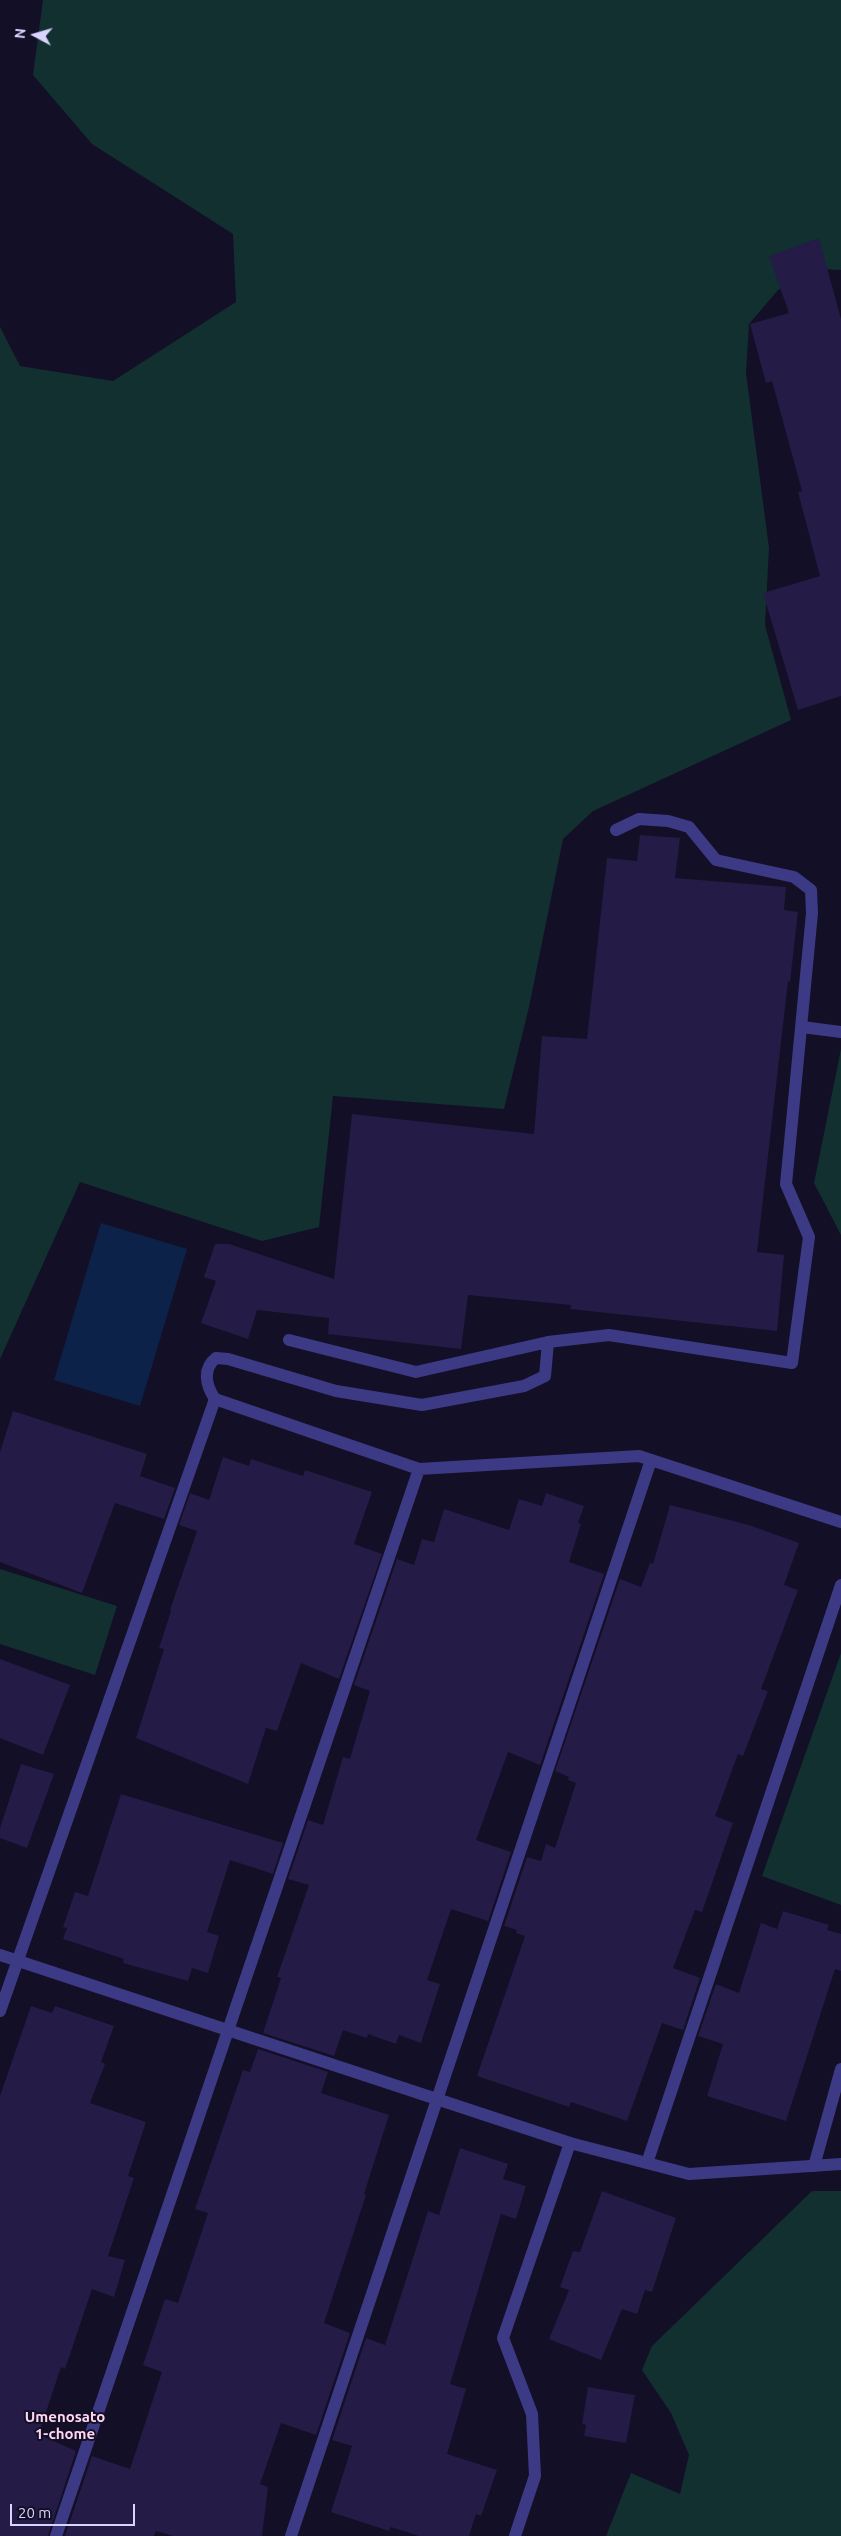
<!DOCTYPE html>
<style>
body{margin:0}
#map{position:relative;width:841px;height:2536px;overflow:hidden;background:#130f26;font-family:Ubuntu,sans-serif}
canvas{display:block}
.north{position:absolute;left:10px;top:10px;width:50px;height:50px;-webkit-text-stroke:4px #130f26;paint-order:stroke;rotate:276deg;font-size:14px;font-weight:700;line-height:20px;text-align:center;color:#d9d4ff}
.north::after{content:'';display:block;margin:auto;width:18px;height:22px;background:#d9d4ff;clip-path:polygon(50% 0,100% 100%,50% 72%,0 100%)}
.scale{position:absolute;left:10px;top:2504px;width:125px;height:22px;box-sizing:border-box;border:2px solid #d9d4ff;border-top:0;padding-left:6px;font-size:15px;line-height:18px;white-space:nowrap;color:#d9d4ff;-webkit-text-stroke:4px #130f26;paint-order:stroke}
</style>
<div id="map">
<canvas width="841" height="2536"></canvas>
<div class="north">N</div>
<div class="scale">20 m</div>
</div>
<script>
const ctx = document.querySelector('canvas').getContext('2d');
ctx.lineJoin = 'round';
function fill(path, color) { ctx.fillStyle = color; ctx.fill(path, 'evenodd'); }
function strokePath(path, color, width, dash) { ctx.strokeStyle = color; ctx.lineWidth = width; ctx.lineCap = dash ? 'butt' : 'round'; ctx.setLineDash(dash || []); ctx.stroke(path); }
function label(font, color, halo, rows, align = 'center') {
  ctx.font = font + ' Ubuntu,sans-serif'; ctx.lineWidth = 4; ctx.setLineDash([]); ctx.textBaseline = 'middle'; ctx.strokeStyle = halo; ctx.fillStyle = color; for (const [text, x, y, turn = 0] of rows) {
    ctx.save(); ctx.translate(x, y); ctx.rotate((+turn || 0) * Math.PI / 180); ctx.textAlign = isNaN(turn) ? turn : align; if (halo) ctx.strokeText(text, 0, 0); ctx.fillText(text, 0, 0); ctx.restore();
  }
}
const green = new Path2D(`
 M 43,0 L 841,0 L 841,270 L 822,269 L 778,290 L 749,324 L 746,373 L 769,548 L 765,625 L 791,720 L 593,811 L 563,839 L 529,1007 L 504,1109 L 333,1096 L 319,1227 L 262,1241 L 80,1182 L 0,1359 L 0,327 L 20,366 L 113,381 L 236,302 L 233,234 L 92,144 L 33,75 Z
 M 841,1049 L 841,1235 L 814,1183 Z
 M 0,1569 L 117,1606 L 95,1675 L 0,1644 Z
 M 841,1653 L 841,1905 L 762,1876 Z
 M 812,2191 L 841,2191 L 841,2536 L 606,2536 L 631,2473 L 680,2494 L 689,2455 L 671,2413 L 642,2370 L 652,2346 Z`);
const water = new Path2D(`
 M 101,1223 L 187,1249 L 140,1406 L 54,1380 Z`);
const building = new Path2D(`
 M 819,238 L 841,319 L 841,696 L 798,710 L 763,593 L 820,576 L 798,492 L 802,491 L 772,381 L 766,383 L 750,324 L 789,313 L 769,256 Z
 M 640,835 L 680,838 L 675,878 L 786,887 L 784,910 L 798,912 L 790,982 L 788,981 L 757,1252 L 784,1255 L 777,1331 L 570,1309 L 571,1305 L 468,1295 L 461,1349 L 328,1334 L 329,1318 L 257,1310 L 248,1339 L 201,1323 L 216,1281 L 204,1277 L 215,1244 L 229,1244 L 334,1279 L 352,1114 L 534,1134 L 542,1036 L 587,1039 L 607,858 L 637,861 Z
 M 13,1411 L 147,1454 L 140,1476 L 175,1488 L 164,1519 L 115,1503 L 82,1593 L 0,1562 L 0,1452 Z
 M 223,1457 L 249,1466 L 251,1459 L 303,1476 L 305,1470 L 372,1492 L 354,1544 L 382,1554 L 339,1679 L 301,1663 L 277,1731 L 266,1728 L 248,1784 L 136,1738 L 164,1649 L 159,1648 L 171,1611 L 170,1610 L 197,1531 L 179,1525 L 190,1493 L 209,1500 Z
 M 546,1493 L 584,1506 L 578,1523 L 581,1524 L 569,1562 L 604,1574 L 540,1765 L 508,1752 L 476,1840 L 511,1852 L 488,1921 L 451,1909 L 427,1980 L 440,1984 L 421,2043 L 399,2035 L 396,2044 L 368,2034 L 367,2038 L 343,2030 L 334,2056 L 263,2033 L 281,1978 L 277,1977 L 309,1885 L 288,1879 L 308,1820 L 323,1825 L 343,1757 L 350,1759 L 370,1691 L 354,1685 L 397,1559 L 414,1565 L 422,1539 L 434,1542 L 444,1509 L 509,1530 L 519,1499 L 542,1506 Z
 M 670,1505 L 749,1525 L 799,1543 L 784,1585 L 798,1590 L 761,1689 L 768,1691 L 743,1756 L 738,1754 L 715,1816 L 733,1823 L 702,1912 L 695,1910 L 673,1968 L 700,1978 L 683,2030 L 662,2023 L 627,2121 L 571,2102 L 569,2107 L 477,2076 L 525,1936 L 516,1933 L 517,1930 L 504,1926 L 527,1857 L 541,1861 L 546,1844 L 555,1848 L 576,1783 L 568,1780 L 569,1777 L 555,1771 L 620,1579 L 641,1587 L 650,1563 L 653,1564 Z
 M 0,1659 L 70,1685 L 43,1755 L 0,1738 Z
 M 21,1764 L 54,1774 L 27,1848 L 0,1838 L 0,1828 Z
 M 121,1794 L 283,1843 L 273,1874 L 230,1860 L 207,1932 L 219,1936 L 208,1973 L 192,1968 L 188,1981 L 123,1963 L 124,1959 L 63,1939 L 67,1928 L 63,1927 L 75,1892 L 88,1896 Z
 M 783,1911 L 829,1925 L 827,1930 L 841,1934 L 841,1971 L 835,1969 L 786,2121 L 707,2096 L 723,2044 L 698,2036 L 716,1984 L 739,1993 L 761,1923 L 777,1929 Z
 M 31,2006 L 52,2013 L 55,2006 L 114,2026 L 101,2062 L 105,2064 L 90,2103 L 146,2122 L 128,2176 L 134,2178 L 108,2256 L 125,2260 L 114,2297 L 92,2289 L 65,2369 L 61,2367 L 39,2433 L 40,2435 L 76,2451 L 48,2536 L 0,2536 L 0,2096 Z
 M 258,2049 L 328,2072 L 321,2093 L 389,2115 L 364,2194 L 366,2195 L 324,2323 L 350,2333 L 316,2435 L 281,2423 L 260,2484 L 268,2487 L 262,2536 L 173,2536 L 156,2531 L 154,2536 L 65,2536 L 92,2456 L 130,2469 L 162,2372 L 143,2365 L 165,2299 L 178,2303 L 208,2213 L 195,2209 L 243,2070 L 250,2072 Z
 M 460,2148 L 508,2164 L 503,2179 L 526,2186 L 516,2219 L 501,2214 L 450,2384 L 466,2389 L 447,2454 L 497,2470 L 481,2516 L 476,2514 L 469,2536 L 419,2536 L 391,2527 L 389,2531 L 331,2512 L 352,2446 L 332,2440 L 366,2338 L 385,2345 L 428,2211 L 439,2215 Z
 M 602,2191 L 676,2218 L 652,2292 L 645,2290 L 637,2314 L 622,2309 L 601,2360 L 549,2339 L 569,2290 L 560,2287 L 573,2251 L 580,2252 Z
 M 588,2387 L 635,2395 L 626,2443 L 584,2436 L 586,2425 L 582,2424 Z`);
const service = new Path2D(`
 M 802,1027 L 841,1032
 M 289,1340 L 416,1372 L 548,1342
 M 215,1399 C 206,1386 202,1369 216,1358 L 228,1359 L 336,1391 L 422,1405 L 524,1386 L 545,1376 L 548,1342 L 609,1335 L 792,1363 L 809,1237 L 786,1184 L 812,913 L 811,890 L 794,877 L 716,860 L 689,827 L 668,821 L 639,819 L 616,830`);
const minor = new Path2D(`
 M 0,2011 L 215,1399 L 419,1469 L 639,1456 L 841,1522
 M 647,2163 L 841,1585
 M 814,2166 L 841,2069
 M 56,2536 L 419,1469
 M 291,2536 L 651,1460
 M 515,2536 L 535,2476 L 532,2414 L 503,2338 L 570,2143`);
const tertiary = new Path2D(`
 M 0,1955 L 570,2143 L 689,2174 L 841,2164`);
const neighbourhoodNames = [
 ["Umenosato",65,2417],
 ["1-chome",65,2434]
];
fill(green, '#12302f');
fill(water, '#0c2248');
fill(building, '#241b47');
strokePath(service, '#3d3a85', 12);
strokePath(minor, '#3d3a85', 12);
strokePath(tertiary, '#3d3a85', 12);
label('bold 15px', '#ffd6f0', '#130f26', neighbourhoodNames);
</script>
